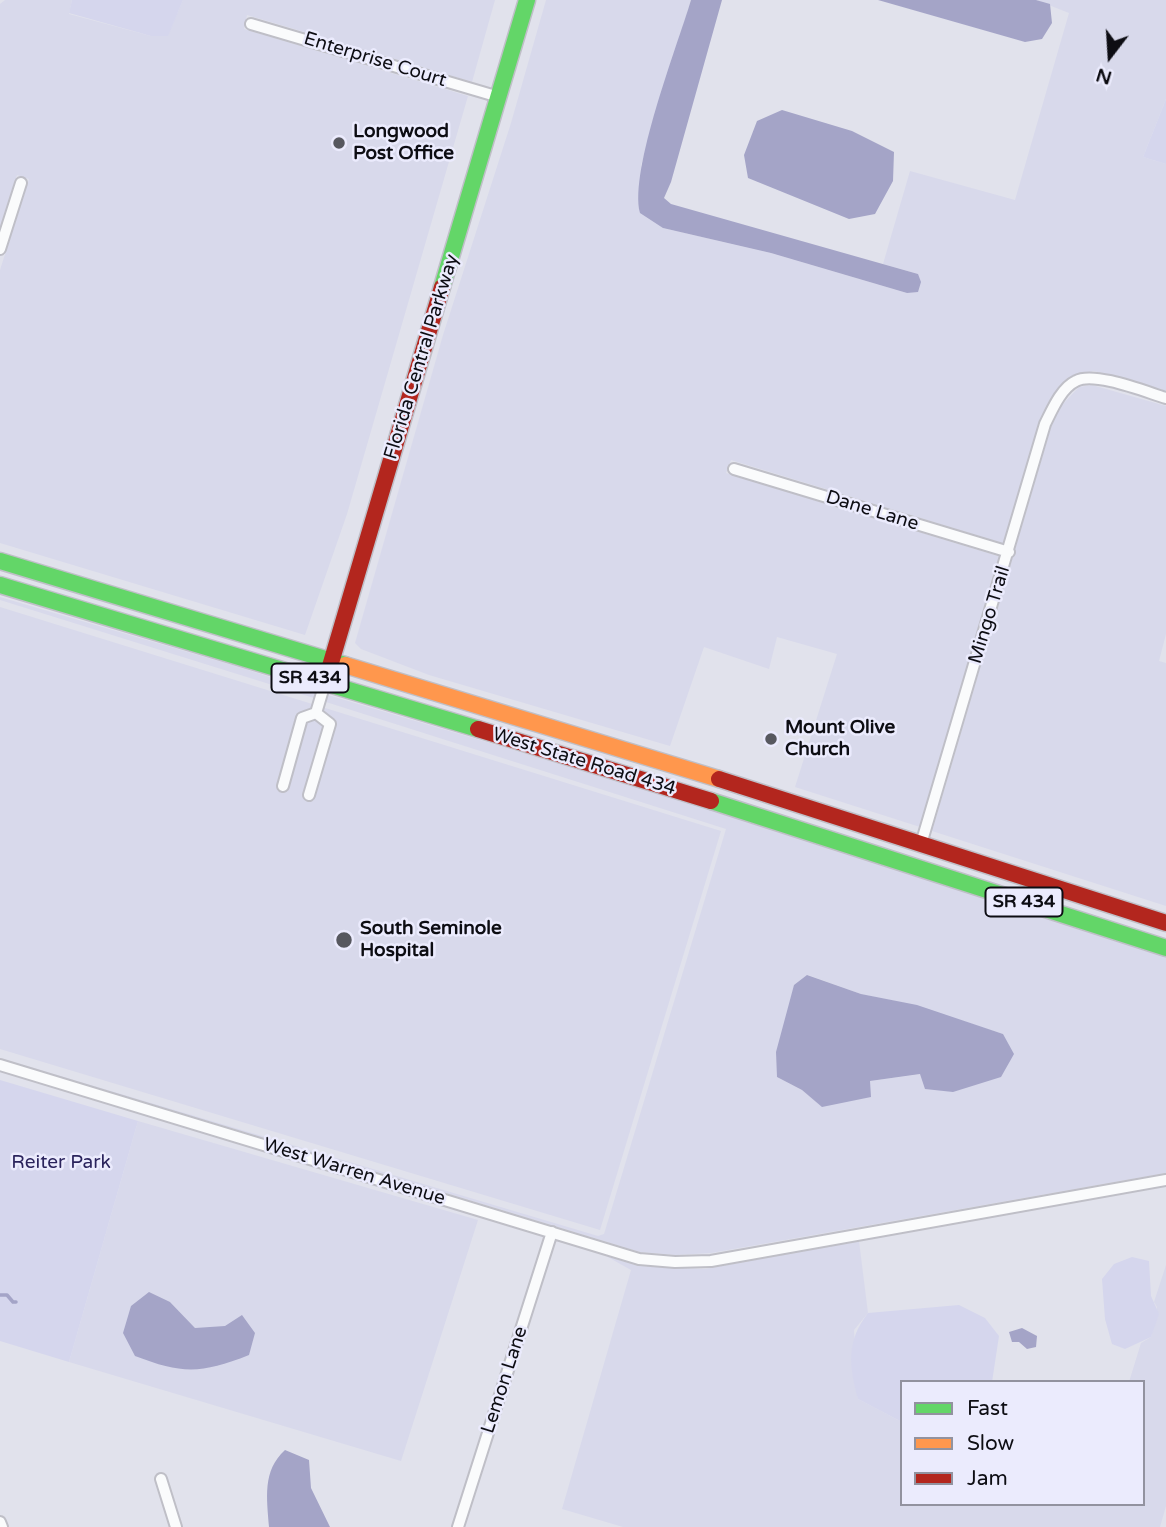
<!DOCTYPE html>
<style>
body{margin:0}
#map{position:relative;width:1166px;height:1527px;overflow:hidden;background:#e1e2ec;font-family:"Varela Round",sans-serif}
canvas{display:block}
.legend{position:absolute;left:900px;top:1380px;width:245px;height:126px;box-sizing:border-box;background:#ebebfd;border:2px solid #92929f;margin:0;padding:9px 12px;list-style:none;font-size:21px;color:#0d0d13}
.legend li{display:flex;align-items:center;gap:14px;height:35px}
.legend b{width:35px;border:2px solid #92929f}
.north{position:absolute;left:1075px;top:21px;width:70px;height:70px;-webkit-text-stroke:5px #ebebfd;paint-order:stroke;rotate:197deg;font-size:19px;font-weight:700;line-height:28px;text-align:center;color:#0d0d13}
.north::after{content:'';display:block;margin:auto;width:24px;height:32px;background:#0d0d13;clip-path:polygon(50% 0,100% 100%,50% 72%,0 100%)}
</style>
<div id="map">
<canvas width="1166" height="1527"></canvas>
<ul class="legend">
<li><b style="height:9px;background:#63d668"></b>Fast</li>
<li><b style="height:9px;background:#ff974d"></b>Slow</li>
<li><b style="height:9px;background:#b3261e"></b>Jam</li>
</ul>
<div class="north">N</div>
</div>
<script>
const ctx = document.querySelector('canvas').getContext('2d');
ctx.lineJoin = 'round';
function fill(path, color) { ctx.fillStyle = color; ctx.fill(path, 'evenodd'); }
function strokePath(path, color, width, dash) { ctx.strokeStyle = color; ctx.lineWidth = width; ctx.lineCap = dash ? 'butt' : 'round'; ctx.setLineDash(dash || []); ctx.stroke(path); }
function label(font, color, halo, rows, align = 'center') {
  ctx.font = font + ' "Varela Round",sans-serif'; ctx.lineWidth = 5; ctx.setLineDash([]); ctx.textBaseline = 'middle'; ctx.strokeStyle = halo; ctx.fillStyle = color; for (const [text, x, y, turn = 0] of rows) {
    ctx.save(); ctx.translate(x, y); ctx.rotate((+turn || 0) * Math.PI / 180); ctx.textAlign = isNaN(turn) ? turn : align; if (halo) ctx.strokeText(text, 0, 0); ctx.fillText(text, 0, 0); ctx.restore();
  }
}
const built = new Path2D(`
 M 5,0 L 72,0 L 69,14 L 151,36 L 167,36 L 183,0 L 495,0 L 472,82 L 247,15 L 244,29 L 468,96 L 347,514 L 305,635 L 0,543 L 0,270 L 29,179 L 17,175 L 0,228 L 0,4 Z
 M 546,0 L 691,0 L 641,165 L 663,228 L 771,253 L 907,293 L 918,274 L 883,264 L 910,171 L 1015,200 L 1069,13 L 1036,0 L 1166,0 L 1166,99 L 1143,157 L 1166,164 L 1166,391 L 1094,371 L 1072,376 L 1051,397 L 1039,423 L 1005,544 L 731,460 L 726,473 L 1001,557 L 920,827 L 795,787 L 837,654 L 777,637 L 769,669 L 704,647 L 670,746 L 429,675 L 361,649 L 355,643 L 443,335 L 511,123 Z
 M 1092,385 L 1166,406 L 1166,634 L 1159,661 L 1166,663 L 1166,906 L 932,831 L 1051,427 L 1062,405 L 1079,387 Z
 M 0,597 L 239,667 L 316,692 L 314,698 L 0,600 Z
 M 0,607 L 721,831 L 600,1230 L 0,1049 Z
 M 328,695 L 652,791 L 1166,957 L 1166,1173 L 711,1253 L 676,1255 L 640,1252 L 0,1058 L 598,1236 L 604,1234 L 726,829 L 326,702 ZM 808,975 L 861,994 L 917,1006 L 1003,1034 L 921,1074 L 870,1081 L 822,1106 L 802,1090 L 777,1077 Z
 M 138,1121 L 478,1220 L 401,1461 L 69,1362 ZM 170,1302 L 195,1328 L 225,1326 L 123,1333 Z
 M 859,1241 L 868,1313 L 854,1330 L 858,1399 L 902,1422 L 902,1504 L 1143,1504 L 1143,1382 L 1129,1382 L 1141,1343 L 1151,1337 L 1157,1307 L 1154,1302 L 1166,1265 L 1166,1506 L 1160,1527 L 623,1527 L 562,1509 L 631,1270 L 606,1256 L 638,1266 L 705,1269 Z`);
const green = new Path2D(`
 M 72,0 L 183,0 L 168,36 L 151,36 L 69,13 Z
 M 1166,99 L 1166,164 L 1143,157 Z
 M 0,1080 L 138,1121 L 69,1362 L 0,1341 Z
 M 1132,1257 L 1149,1261 L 1151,1296 L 1159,1314 L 1151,1337 L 1125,1349 L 1112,1344 L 1105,1319 L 1102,1279 L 1114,1264 Z
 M 959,1305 L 985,1318 L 999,1336 L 992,1382 L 902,1382 L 902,1422 L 858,1399 C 849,1366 846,1341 868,1313 Z`);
const water = new Path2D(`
 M 691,0 L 722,0 L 671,182 L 664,198 L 671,204 L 918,274 L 921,282 L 918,292 L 907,293 L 771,253 L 663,228 L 640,213 C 629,170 677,47 691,0 Z
 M 878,0 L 1036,0 L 1050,4 L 1052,23 L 1042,39 L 1025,42 Z
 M 782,110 L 852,131 L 894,152 L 893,181 L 875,214 L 849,219 L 748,178 L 744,155 L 757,121 Z
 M 807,975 L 861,994 L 917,1005 L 1003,1034 L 1014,1054 L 1001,1077 L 953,1092 L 925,1089 L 920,1074 L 870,1081 L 871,1097 L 822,1107 L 802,1090 L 777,1077 L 776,1052 L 794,985 Z
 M 149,1292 L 170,1302 L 195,1328 L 225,1326 L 242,1315 L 255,1333 L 249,1355 C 201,1374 182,1374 135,1356 L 123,1333 L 131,1306 Z
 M 1022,1328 L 1037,1336 L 1036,1347 L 1027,1349 L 1019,1342 L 1012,1342 L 1009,1332 Z
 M 285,1450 L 309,1460 L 311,1488 L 330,1527 L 269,1527 C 267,1498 262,1471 285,1450 Z`);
const stream = new Path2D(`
 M 0,1295 L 7,1295 L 13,1302 L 16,1302`);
const street = new Path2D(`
 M 251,24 L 499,97
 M 0,249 L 21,183
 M 734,469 L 1009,552
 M 316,713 L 325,683
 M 283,786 L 302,718 L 316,713
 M 309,795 L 330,724 L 316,713
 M 921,844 L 1045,424 C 1052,410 1061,388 1076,381 C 1094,371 1146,392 1166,398
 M 0,1065 L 639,1259 L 675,1262 L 711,1261 L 1166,1180
 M 161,1479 L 176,1527
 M 0,1522 L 2,1527
 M 458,1527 L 552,1232`);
const fast = new Path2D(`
 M 442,287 L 527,0
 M 0,561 L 345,665
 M 0,585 L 478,729
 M 711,801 L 1166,948`);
const slow = new Path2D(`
 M 345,665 L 719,779`);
const jam = new Path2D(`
 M 325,683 L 442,287
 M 478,729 L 711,801
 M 719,779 L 1166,923`);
const markers = [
 [339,143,7,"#57585f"],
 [771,739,7,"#57585f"],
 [344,940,9,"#57585f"]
];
const shields = [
 [310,678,77],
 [1024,902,77]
];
const shieldNames = [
 ["SR 434",310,678],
 ["SR 434",1024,902]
];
const streetNames = [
 ["Enterprise Court",375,60,17],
 ["Florida Central Parkway",422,357,-73],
 ["Dane Lane",872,511,17],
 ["Mingo Trail",990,615,-73],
 ["West State Road 434",584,762,17],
 ["West Warren Avenue",354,1172,17],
 ["Lemon Lane",505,1380,-72]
];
const poiNames = [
 ["Longwood",353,132],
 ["Post Office",353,154],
 ["Mount Olive",785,728],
 ["Church",785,750],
 ["South Seminole",360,929],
 ["Hospital",360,951]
];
const parkNames = [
 ["Reiter Park",61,1163]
];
fill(built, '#d8d9eb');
fill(green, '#d5d6ed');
fill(water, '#a4a4c7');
strokePath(stream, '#a4a4c7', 3.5);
strokePath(street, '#bfbfc7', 14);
strokePath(fast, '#bfbfc7', 19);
strokePath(slow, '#bfbfc7', 19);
strokePath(jam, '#bfbfc7', 19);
strokePath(street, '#fafbfc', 10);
strokePath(fast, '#63d668', 16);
strokePath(slow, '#ff974d', 16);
strokePath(jam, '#b3261e', 16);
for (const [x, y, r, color] of markers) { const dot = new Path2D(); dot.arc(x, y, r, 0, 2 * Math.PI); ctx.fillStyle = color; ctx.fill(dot); strokePath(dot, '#ebebfd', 2.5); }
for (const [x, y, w] of shields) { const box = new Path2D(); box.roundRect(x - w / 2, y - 14.5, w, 29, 5); ctx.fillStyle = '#ebebfd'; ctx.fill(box); strokePath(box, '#0d0d13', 2); }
label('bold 18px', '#0d0d13', null, shieldNames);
label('19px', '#0d0d13', '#ebebfd', streetNames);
label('bold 19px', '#0d0d13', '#ebebfd', poiNames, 'left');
label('19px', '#2b245d', '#ebebfd', parkNames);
</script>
